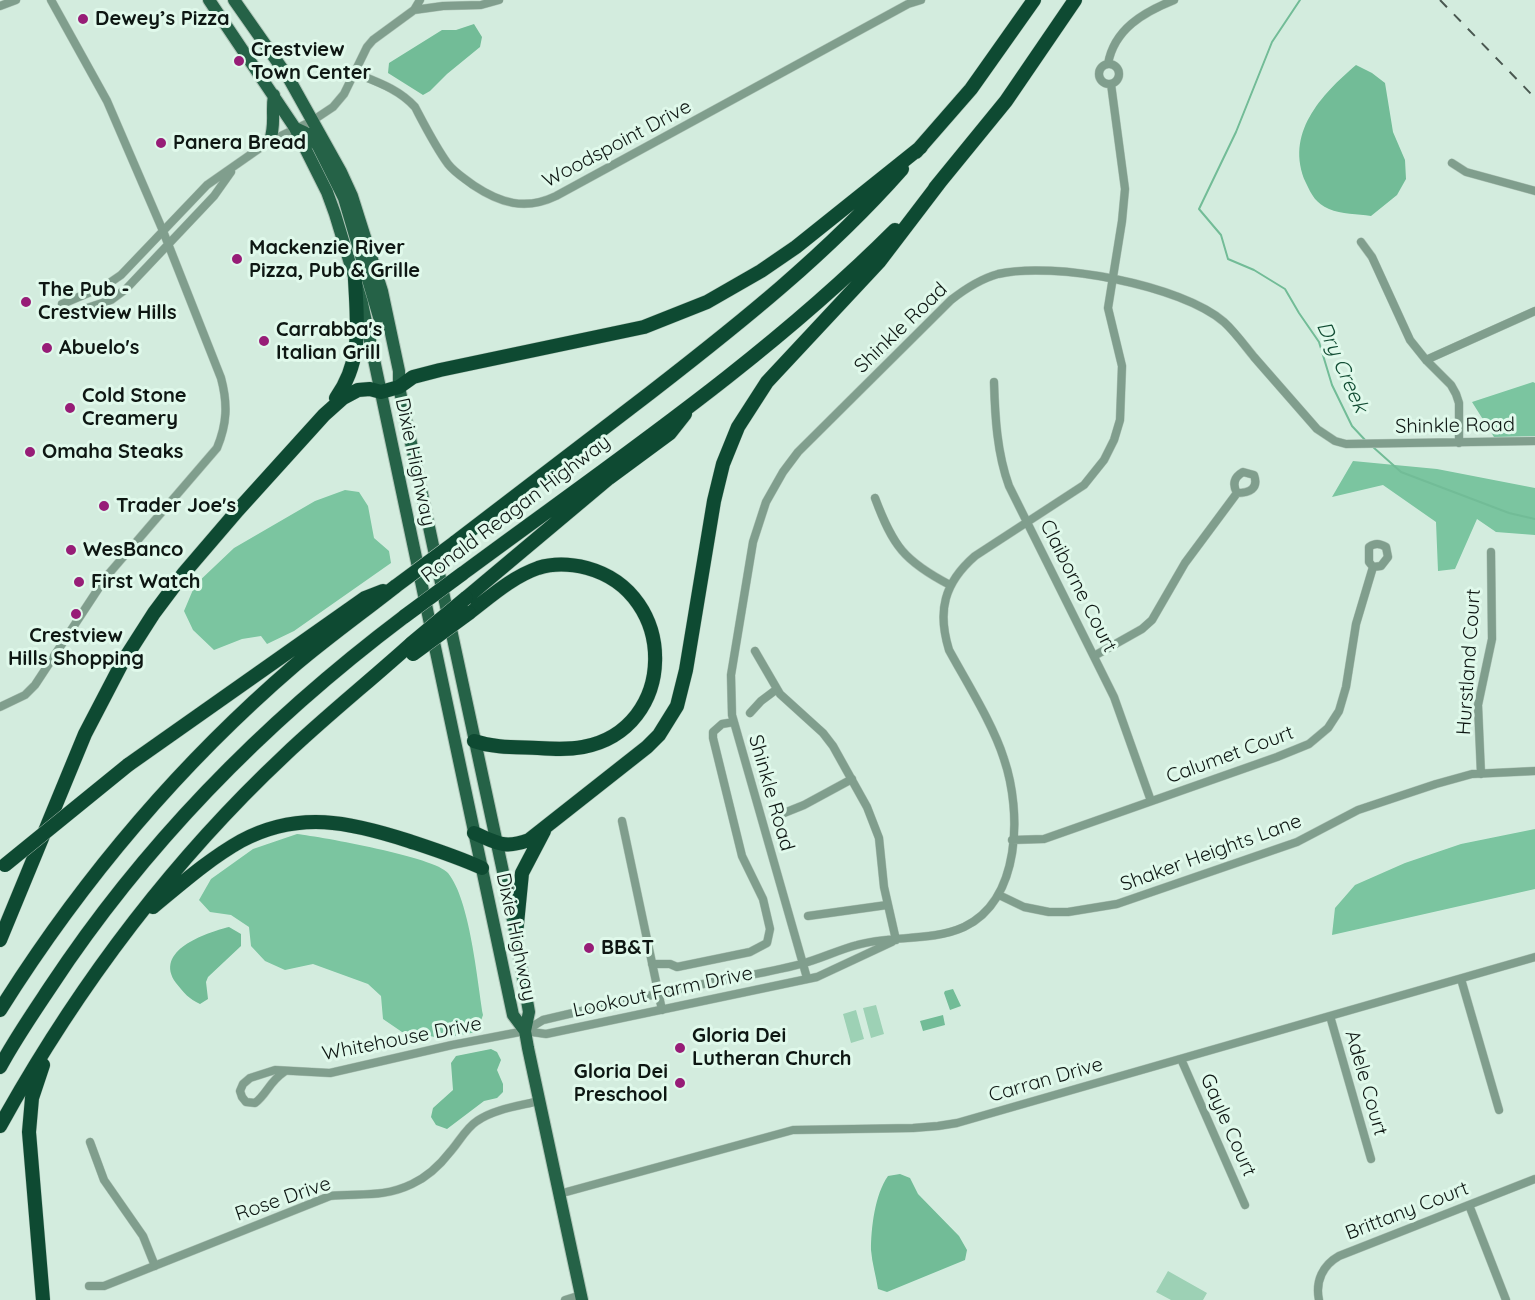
<!DOCTYPE html>
<meta charset="utf-8">
<style>
body{margin:0}
canvas{display:block;background:#d3ecde}
</style>
<canvas width="1535" height="1300"></canvas>
<script>
const ctx = document.querySelector('canvas').getContext('2d');
ctx.lineJoin = 'round';
function fill(path, color) { ctx.fillStyle = color; ctx.fill(path, 'evenodd'); }
function strokePath(path, color, width, dash) { ctx.strokeStyle = color; ctx.lineWidth = width; ctx.lineCap = dash ? 'butt' : 'round'; ctx.setLineDash(dash || []); ctx.stroke(path); }
function label(font, color, halo, rows, align = 'center') {
  ctx.font = font + ' Quicksand,sans-serif'; ctx.lineWidth = 6; ctx.setLineDash([]); ctx.textBaseline = 'middle'; ctx.strokeStyle = halo; ctx.fillStyle = color; for (const [text, x, y, turn = 0] of rows) {
    ctx.save(); ctx.translate(x, y); ctx.rotate((+turn || 0) * Math.PI / 180); ctx.textAlign = isNaN(turn) ? turn : align; if (halo) ctx.strokeText(text, 0, 0); ctx.fillText(text, 0, 0); ctx.restore();
  }
}
const green = new Path2D(`
 M 876,1005 L 884,1034 L 871,1038 L 863,1008 Z
 M 856,1010 L 864,1039 L 851,1043 L 843,1014 Z
 M 1168,1271 L 1207,1293 L 1203,1300 L 1171,1300 L 1156,1292 Z`);
const forest = new Path2D(`
 M 1533,382 L 1535,383 L 1535,436 L 1494,437 L 1472,402 Z
 M 1353,461 L 1437,469 L 1535,488 L 1535,535 L 1496,532 L 1477,519 L 1455,569 L 1438,571 L 1436,522 L 1383,485 L 1332,497 Z
 M 345,490 L 359,492 L 368,506 L 374,538 L 389,551 L 391,563 L 294,631 L 267,644 L 261,636 L 242,639 L 214,650 L 193,630 L 184,611 L 195,585 L 234,548 L 315,501 Z
 M 1535,829 L 1535,889 L 1332,935 L 1335,908 L 1355,885 L 1405,863 L 1461,844 Z
 M 297,834 C 322,837 435,857 448,873 C 470,900 477,979 483,1015 L 477,1032 L 442,1038 L 402,1032 L 383,1019 L 381,996 L 368,984 L 313,964 L 285,970 L 265,961 L 251,946 L 249,927 L 231,915 L 210,912 L 199,900 L 211,879 L 253,849 Z`);
const water = new Path2D(`
 M 474,24 L 482,37 L 480,47 L 447,74 L 430,91 L 423,95 L 388,73 L 389,63 L 442,30 L 456,30 Z
 M 1356,65 L 1372,73 L 1385,83 L 1393,132 L 1405,160 L 1406,179 L 1397,195 L 1371,216 C 1358,214 1341,214 1329,209 C 1316,203 1312,196 1306,183 C 1284,134 1321,95 1356,65 Z
 M 229,927 L 241,934 L 241,946 L 208,977 L 206,982 L 208,999 L 200,1004 C 189,999 184,993 176,983 C 153,951 205,933 229,927 Z
 M 953,989 L 961,1006 L 950,1010 L 944,993 L 945,991 Z
 M 943,1015 L 945,1025 L 923,1031 L 920,1021 Z
 M 491,1049 L 497,1052 L 501,1060 L 497,1070 L 503,1084 L 503,1092 L 497,1098 L 484,1101 L 447,1129 L 436,1125 L 431,1117 L 433,1108 L 453,1090 L 451,1063 L 456,1056 Z
 M 900,1174 L 910,1178 L 918,1194 L 959,1236 L 967,1250 L 965,1260 L 887,1292 L 878,1289 C 876,1276 872,1263 871,1250 C 871,1228 875,1194 888,1176 Z`);
const stream = new Path2D(`
 M 1300,0 L 1272,42 L 1236,132 L 1199,209 L 1221,235 L 1228,259 L 1254,270 L 1285,289 L 1299,313 L 1319,342 L 1332,385 L 1352,426 L 1366,441
 M 1373,447 L 1401,472 L 1509,513 L 1535,519`);
const minor = new Path2D(`
 M 0,6 L 16,0
 M 414,10 L 443,6 L 481,5 L 499,0
 M 1108,64 C 1114,29 1144,12 1174,0
 M1099 74a10 10 0 1 1 20 0a10 10 0 1 1-20 0Z
 M 355,73 C 377,82 399,89 415,107 C 425,126 435,146 448,164 C 455,173 464,178 473,185 C 500,203 525,211 556,196 L 908,4 L 921,0
 M 1452,163 L 1466,172 L 1535,191
 M 1361,242 L 1372,257 L 1410,340 L 1426,360 L 1451,385 L 1456,394 L 1459,403 L 1459,443
 M 62,304 L 105,286 L 121,275 L 207,185 L 270,141 L 312,121 L 333,107 L 344,94 L 367,47 L 373,40 L 414,10 L 420,0
 M 66,315 L 111,300 L 126,289 L 214,196 L 231,172
 M 1426,360 L 1535,311
 M 994,382 C 995,417 997,453 1009,486 L 1114,697 L 1151,801
 M 875,498 C 893,546 904,561 950,585
 M 755,651 L 780,694 L 823,733 L 833,746 L 867,807 L 879,838 L 884,887 L 896,940
 M 1094,656 L 1142,629 L 1152,620 L 1185,563 L 1237,493 C 1249,493 1259,489 1254,475 L 1243,472 C 1234,477 1232,484 1237,493
 M 0,707 L 25,695 L 35,685 L 106,577 L 217,448 C 227,424 228,404 221,378 L 163,231 L 107,101 L 51,0
 M 750,713 L 761,701 L 777,689
 M 1481,774 L 1478,705 L 1492,639 L 1491,552
 M 779,815 L 804,805 L 852,779
 M 622,821 L 662,1010
 M 1012,840 L 1044,839 L 1277,757 L 1309,744 L 1328,728 L 1339,711 L 1346,687 L 1356,624 L 1373,567 L 1381,566 L 1388,557 L 1386,547 C 1379,543 1375,543 1369,547 L 1369,562 L 1373,567
 M 999,895 L 1024,907 L 1049,912 L 1068,912 L 1117,904 L 1297,842 L 1358,810 L 1436,784 L 1472,774 L 1535,771
 M 808,916 L 887,905
 M 652,964 L 670,964 L 677,967 L 750,952 L 767,943 L 770,929 L 763,899 L 742,856 L 713,738 L 713,732 L 722,724 L 734,722
 M 807,978 L 732,715 L 731,675 L 753,542 L 766,502 L 783,472 L 798,452 L 951,300 C 965,289 980,279 998,274 C 1054,261 1181,285 1224,322 C 1235,332 1245,346 1254,357 C 1275,381 1296,405 1317,429 L 1335,441 L 1346,444 L 1535,441
 M 1461,979 L 1499,1110
 M 1330,1016 L 1371,1159
 M 525,1031 L 546,1034 L 817,977 L 892,942
 M 1181,1059 L 1245,1205
 M 284,1072 C 269,1082 267,1094 255,1103 L 246,1102 L 242,1097 L 240,1091 L 243,1084 L 250,1078 L 275,1070 L 330,1073 L 452,1045 L 525,1031 L 543,1020 C 594,1008 646,996 698,985 C 732,978 767,973 801,964 C 820,959 838,950 857,945 C 891,935 931,942 964,927 C 1021,900 1022,812 1004,759 C 993,724 967,683 949,650 C 937,611 944,583 975,556 L 1084,485 L 1104,460 L 1114,440 L 1120,420 L 1122,366 L 1108,308 L 1122,221 L 1125,189 L 1111,84
 M 90,1142 L 104,1180 L 143,1236 L 155,1266
 M 559,1194 L 793,1130 L 913,1128 L 938,1126 L 957,1123 L 1535,957
 M 1469,1205 L 1506,1300
 M 89,1286 L 104,1286 L 330,1196 C 360,1193 383,1198 412,1184 C 427,1177 440,1165 450,1152 C 459,1142 466,1128 477,1121 C 494,1109 519,1106 539,1101
 M 565,1300 L 581,1295
 M 1319,1300 C 1315,1281 1323,1265 1339,1256 L 1535,1179`);
const primary = new Path2D(`
 M 209,0 L 295,128 L 327,192 L 335,214 L 362,303 L 513,1015 L 525,1031
 M 234,0 L 288,77 L 341,172 L 352,196 L 382,291 L 399,371 L 399,387 L 511,909 L 529,1012 L 525,1031 L 528,1048 L 582,1300
 M 295,128 L 308,134 L 318,146 L 344,198 L 379,317
 M 270,141 C 276,122 271,114 274,95`);
const motorway = new Path2D(`
 M 916,152 L 971,89 L 1034,0
 M 935,188 L 1006,101 L 1075,0
 M 336,398 C 363,360 357,323 355,279
 M 454,543 C 519,493 585,443 650,393 C 739,324 827,254 902,169
 M 462,574 C 609,465 764,361 895,230
 M 466,598 L 609,478 L 670,433 L 685,414
 M 469,613 C 490,597 512,577 538,568 C 554,563 571,564 587,568 C 679,593 678,729 583,747 C 568,750 553,749 538,748 C 516,747 495,748 474,741
 M 128,765 L 365,598 L 383,591
 M 474,833 C 498,843 504,849 529,840 L 647,747 L 659,735 L 677,706 L 686,670 L 714,501 L 723,464 L 738,427 L 767,382 L 879,262 L 940,182
 M 153,907 C 181,884 209,859 241,841 C 299,810 350,822 409,841 C 433,849 458,857 482,868
 M 516,934 L 522,873 L 544,831
 M 0,940 L 85,734 L 122,663 L 154,613 L 184,573 L 238,510 L 324,415 L 343,398 L 358,390 L 370,389 L 381,392 L 399,387 L 413,377 L 440,370 L 644,327 L 707,302 L 761,271 L 796,247 L 921,147
 M 0,1010 C 81,881 180,764 295,665 C 328,637 363,612 396,586
 M 43,1065 L 32,1098 L 29,1132 L 43,1300
 M 0,1067 C 15,1039 33,1013 51,986 C 146,842 267,720 405,616
 M 0,1126 C 76,989 171,862 285,755 C 326,716 370,681 412,643`);
const rail = new Path2D(`
 M 1440,0 L 1535,98`);
const motorwayBridge = new Path2D(`
 M 396,586 L 454,543
 M 405,616 L 462,574
 M 412,643 L 466,598
 M 413,654 L 469,613
 M 5,865 L 128,765`);
const markers = [
 [83,19,6,"#971d77"],
 [239,61,6,"#971d77"],
 [161,143,6,"#971d77"],
 [237,259,6,"#971d77"],
 [26,302,6,"#971d77"],
 [264,341,6,"#971d77"],
 [47,348,6,"#971d77"],
 [70,408,6,"#971d77"],
 [30,452,6,"#971d77"],
 [104,506,6,"#971d77"],
 [71,550,6,"#971d77"],
 [79,582,6,"#971d77"],
 [76,614,6,"#971d77"],
 [589,948,6,"#971d77"],
 [680,1048,6,"#971d77"],
 [680,1083,6,"#971d77"]
];
const poiNames = [
 ["Dewey’s Pizza",95,19],
 ["Crestview",251,50],
 ["Town Center",251,73],
 ["Panera Bread",173,143],
 ["Mackenzie River",249,248],
 ["Pizza, Pub & Grille",249,271],
 ["The Pub -",38,290],
 ["Crestview Hills",38,313],
 ["Carrabba's",276,330],
 ["Italian Grill",276,353],
 ["Abuelo's",59,348],
 ["Cold Stone",82,396],
 ["Creamery",82,419],
 ["Omaha Steaks",42,452],
 ["Trader Joe's",116,506],
 ["WesBanco",83,550],
 ["First Watch",91,582],
 ["Crestview",76,636,"center"],
 ["Hills Shopping",76,659,"center"],
 ["BB&T",601,948],
 ["Gloria Dei",692,1036],
 ["Lutheran Church",692,1059],
 ["Gloria Dei",668,1072,"right"],
 ["Preschool",668,1095,"right"]
];
const streetNames = [
 ["Woodspoint Drive",617,144,-28],
 ["Shinkle Road",901,328,-44],
 ["Shinkle Road",1455,426,-1],
 ["Dixie Highway",415,462,78],
 ["Ronald Reagan Highway",516,509,-37],
 ["Claiborne Court",1078,586,63],
 ["Hurstland Court",1469,662,-86],
 ["Calumet Court",1230,755,-20],
 ["Shinkle Road",771,793,74],
 ["Shaker Heights Lane",1211,853,-20],
 ["Dixie Highway",516,937,78],
 ["Lookout Farm Drive",663,992,-12],
 ["Whitehouse Drive",402,1039,-11],
 ["Carran Drive",1046,1080,-16],
 ["Adele Court",1366,1083,74],
 ["Gayle Court",1228,1125,66],
 ["Rose Drive",283,1199,-19],
 ["Brittany Court",1407,1211,-21]
];
const waterNames = [
 ["Dry Creek",1342,367,66]
];
fill(green, '#9dd1b5');
fill(forest, '#7bc5a0');
fill(water, '#72bc97');
strokePath(stream, '#72bc97', 2);
strokePath(minor, '#b0c6b9', 9);
strokePath(primary, '#b0c6b9', 14);
strokePath(motorway, '#b0c6b9', 15);
strokePath(minor, '#809e8d', 8);
strokePath(primary, '#256247', 12);
strokePath(motorway, '#0e4a32', 14);
strokePath(rail, '#4a5851', 2, [10, 10]);
strokePath(motorwayBridge, '#b0c6b9', 15, []);
strokePath(motorwayBridge, '#0e4a32', 14);
for (const [x, y, r, color] of markers) { const dot = new Path2D(); dot.arc(x, y, r, 0, 2 * Math.PI); ctx.fillStyle = color; ctx.fill(dot); strokePath(dot, '#e0f9eb', 2); }
label('bold 20px', '#0e1713', '#e0f9eb', poiNames, 'left');
label('20px', '#0e1713', '#e0f9eb', streetNames);
label('italic 21px', '#134e35', '#e0f9eb', waterNames);
</script>
